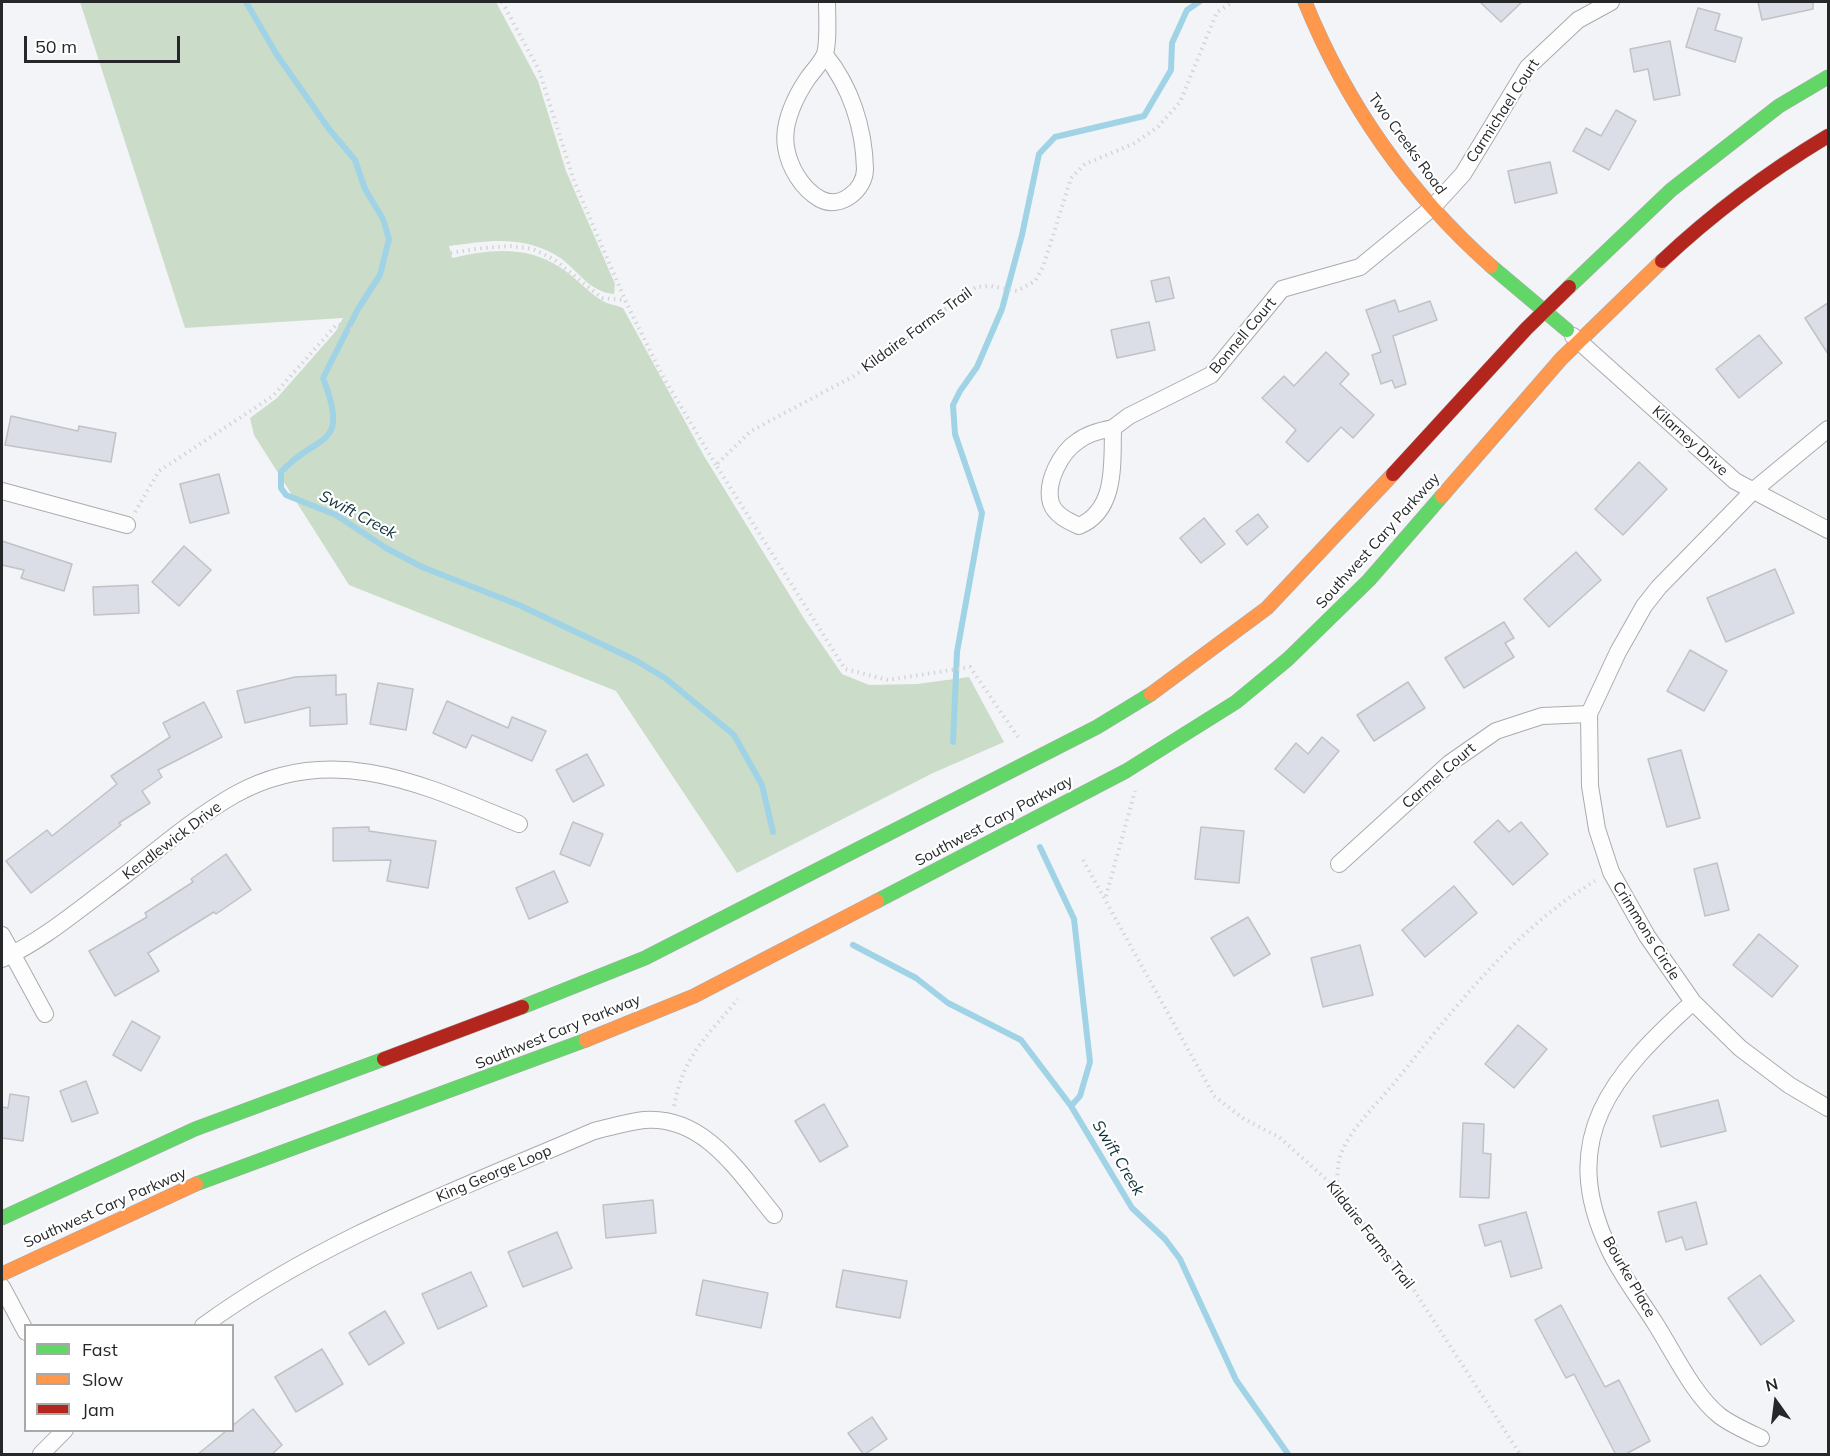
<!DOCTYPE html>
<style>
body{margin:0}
#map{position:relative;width:1830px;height:1456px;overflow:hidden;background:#f2f4f7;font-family:Mulish,sans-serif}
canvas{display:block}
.frame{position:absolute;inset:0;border:3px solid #252729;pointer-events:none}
.legend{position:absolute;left:24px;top:1324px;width:210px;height:108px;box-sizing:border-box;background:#fff;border:2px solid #a8a9a9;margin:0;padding:8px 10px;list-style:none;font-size:18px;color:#252729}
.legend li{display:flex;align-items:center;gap:12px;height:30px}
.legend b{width:30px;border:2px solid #a8a9a9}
.north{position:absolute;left:1746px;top:1372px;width:60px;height:60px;-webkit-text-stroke:4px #fff;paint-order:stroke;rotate:346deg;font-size:16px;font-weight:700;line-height:24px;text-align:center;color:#252729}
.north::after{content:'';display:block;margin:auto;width:21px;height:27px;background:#252729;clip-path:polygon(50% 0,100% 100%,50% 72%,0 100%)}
.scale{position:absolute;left:24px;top:36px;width:156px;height:27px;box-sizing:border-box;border:3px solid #252729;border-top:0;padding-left:8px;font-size:18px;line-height:21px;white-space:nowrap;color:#252729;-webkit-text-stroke:4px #fff;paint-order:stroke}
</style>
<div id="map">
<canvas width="1830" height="1456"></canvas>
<div class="frame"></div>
<ul class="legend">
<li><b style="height:8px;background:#63d668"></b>Fast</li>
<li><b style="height:8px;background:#ff974d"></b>Slow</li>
<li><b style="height:8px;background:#b3261e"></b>Jam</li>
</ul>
<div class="north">N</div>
<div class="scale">50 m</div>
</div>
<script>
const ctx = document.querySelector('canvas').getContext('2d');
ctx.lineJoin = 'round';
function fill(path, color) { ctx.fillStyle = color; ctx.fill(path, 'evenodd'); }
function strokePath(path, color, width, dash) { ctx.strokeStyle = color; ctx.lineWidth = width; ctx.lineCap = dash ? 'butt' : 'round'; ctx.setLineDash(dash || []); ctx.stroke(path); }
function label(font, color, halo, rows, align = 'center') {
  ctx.font = font + ' Mulish,sans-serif'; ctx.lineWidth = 4.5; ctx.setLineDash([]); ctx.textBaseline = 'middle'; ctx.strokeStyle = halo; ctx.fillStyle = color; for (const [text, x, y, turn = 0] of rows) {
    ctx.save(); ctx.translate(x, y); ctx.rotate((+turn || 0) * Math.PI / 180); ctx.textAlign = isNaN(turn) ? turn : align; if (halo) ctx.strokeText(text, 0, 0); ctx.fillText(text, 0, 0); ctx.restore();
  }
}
const green = new Path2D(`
 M 80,2 L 496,2 L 538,81 L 566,171 L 615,284 L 614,294 C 587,292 576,266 554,254 C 518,235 488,241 449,246 L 452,258 C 489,249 528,245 561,268 C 575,277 587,291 601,300 C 607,304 616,305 623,308 L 704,456 L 805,620 L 842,674 L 869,685 L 917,684 L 969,677 L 1004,742 L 933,773 L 737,873 L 616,691 L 349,585 L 254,435 L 250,418 L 277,398 L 336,331 L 343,318 L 185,328 Z`);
const stream = new Path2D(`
 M 246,2 L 277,55 L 329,129 L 355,160 L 365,189 L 383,219 L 389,239 L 380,275 L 358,309 L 323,378 C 351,450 317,432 281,472 L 281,488 L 286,495 L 336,515 L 386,548 L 422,567 L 519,605 L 635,660 L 665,678 L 734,735 L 762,785 L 773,832
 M 953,742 L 957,652 L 982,513 L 955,434 L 953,405 L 960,391 L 977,367 L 1002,309 L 1022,235 L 1039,154 L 1055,137 L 1144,116 L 1171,70 L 1172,43 L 1187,10 L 1199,2
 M 1040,847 L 1074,919 L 1090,1062 L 1080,1096 L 1071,1106
 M 853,945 L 916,978 L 948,1003 L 1021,1040 L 1071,1106 L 1132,1208 L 1165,1239 L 1180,1259 L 1236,1380 L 1288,1454`);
const building = new Path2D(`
 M 1480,2 L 1522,2 L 1501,22 Z
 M 1758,2 L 1813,2 L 1813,9 L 1762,20 Z
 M 1698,8 L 1720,14 L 1715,30 L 1742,38 L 1735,62 L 1686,47 Z
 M 1670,41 L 1680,95 L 1654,100 L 1648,69 L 1634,72 L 1630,49 Z
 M 1616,110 L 1636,121 L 1609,170 L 1573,151 L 1586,128 L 1601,136 Z
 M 1550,162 L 1557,193 L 1515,203 L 1508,171 Z
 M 1169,277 L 1174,298 L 1156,302 L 1151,281 Z
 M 1395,300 L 1399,312 L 1430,301 L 1437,320 L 1393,336 L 1406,384 L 1395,388 L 1392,380 L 1381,384 L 1372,355 L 1381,352 L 1366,310 Z
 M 1828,303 L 1828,354 L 1805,318 Z
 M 1149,322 L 1155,350 L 1117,358 L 1111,330 Z
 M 1759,335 L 1782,363 L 1739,398 L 1716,369 Z
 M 1326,352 L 1349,374 L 1340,384 L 1374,415 L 1353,438 L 1341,427 L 1308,462 L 1286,442 L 1296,430 L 1262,398 L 1284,376 L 1294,386 Z
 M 11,416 L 78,431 L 79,426 L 116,433 L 111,462 L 5,445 Z
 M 1639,462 L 1667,489 L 1623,535 L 1595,509 Z
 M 219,474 L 229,513 L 190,523 L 180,484 Z
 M 1258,514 L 1268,527 L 1247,545 L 1236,531 Z
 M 1204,518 L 1225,544 L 1201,563 L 1180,538 Z
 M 2,541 L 72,564 L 64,591 L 21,578 L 24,570 L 2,565 Z
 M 184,546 L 211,570 L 179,606 L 152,582 Z
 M 1576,552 L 1601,580 L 1549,627 L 1524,599 Z
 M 1775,569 L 1794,613 L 1726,642 L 1707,598 Z
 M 138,585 L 139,613 L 94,615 L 93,587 Z
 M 1504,622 L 1514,638 L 1505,643 L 1514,657 L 1464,688 L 1445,658 Z
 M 1690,650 L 1727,671 L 1704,711 L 1667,691 Z
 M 336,675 L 336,695 L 346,694 L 347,724 L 310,726 L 310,707 L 245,723 L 237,691 L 295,677 Z
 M 1408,682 L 1425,708 L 1374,741 L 1357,715 Z
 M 378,683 L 413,689 L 406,730 L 370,724 Z
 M 447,701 L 508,728 L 512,717 L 546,731 L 532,761 L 472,735 L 466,748 L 433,733 Z
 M 204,702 L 222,737 L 158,770 L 162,777 L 142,791 L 150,803 L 119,823 L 121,825 L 31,893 L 6,861 L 47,830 L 52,836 L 117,784 L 111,776 L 170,737 L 163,723 Z
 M 1322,737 L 1339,751 L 1304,793 L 1275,769 L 1296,743 L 1308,754 Z
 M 1681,750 L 1700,818 L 1667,827 L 1648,759 Z
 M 587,754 L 604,785 L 573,802 L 556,770 Z
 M 1498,820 L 1509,832 L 1521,822 L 1548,854 L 1513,885 L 1474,842 Z
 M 573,822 L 603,834 L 590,866 L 560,854 Z
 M 369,827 L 369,831 L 436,841 L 428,888 L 387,881 L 391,860 L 333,861 L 333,828 Z
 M 1201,827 L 1244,831 L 1239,883 L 1195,879 Z
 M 226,854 L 251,890 L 216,914 L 214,912 L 148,953 L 159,971 L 115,996 L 89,951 L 147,917 L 145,913 L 193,882 L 191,879 Z
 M 1717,863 L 1729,910 L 1705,916 L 1694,869 Z
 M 554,871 L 568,902 L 529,919 L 516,888 Z
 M 1454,886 L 1477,913 L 1425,957 L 1402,930 Z
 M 1248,917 L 1270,954 L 1234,976 L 1211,938 Z
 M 1759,934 L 1798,966 L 1772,997 L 1733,965 Z
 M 1360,945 L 1373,995 L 1323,1007 L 1311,958 Z
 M 132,1021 L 160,1037 L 141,1071 L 113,1055 Z
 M 1518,1025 L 1547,1049 L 1514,1088 L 1485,1064 Z
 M 86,1081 L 98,1113 L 72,1122 L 60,1091 Z
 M 10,1094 L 29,1097 L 23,1141 L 2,1138 L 2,1107 L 8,1108 Z
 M 1718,1100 L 1726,1131 L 1661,1147 L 1653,1116 Z
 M 824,1104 L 848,1146 L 820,1162 L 795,1121 Z
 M 1463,1123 L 1484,1124 L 1483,1153 L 1491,1154 L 1489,1198 L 1460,1197 Z
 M 653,1200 L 656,1233 L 606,1238 L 603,1205 Z
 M 1696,1202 L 1707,1244 L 1686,1250 L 1682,1237 L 1666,1242 L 1658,1212 Z
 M 1526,1212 L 1542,1268 L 1511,1277 L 1501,1241 L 1485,1246 L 1479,1225 Z
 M 557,1232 L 572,1268 L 523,1287 L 508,1252 Z
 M 843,1270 L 907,1281 L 900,1318 L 836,1307 Z
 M 471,1272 L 487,1306 L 438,1329 L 422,1294 Z
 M 1760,1275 L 1794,1321 L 1761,1345 L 1728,1298 Z
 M 703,1280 L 768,1293 L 761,1328 L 696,1315 Z
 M 1561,1305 L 1605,1387 L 1619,1380 L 1650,1441 L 1624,1455 L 1616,1455 L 1574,1374 L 1566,1378 L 1535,1320 Z
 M 385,1311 L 404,1343 L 369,1365 L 349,1333 Z
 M 322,1349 L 343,1384 L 296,1412 L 275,1377 Z
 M 253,1409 L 282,1445 L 271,1455 L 197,1455 L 226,1431 L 232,1431 L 232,1426 Z
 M 872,1417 L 887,1439 L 864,1455 L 848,1433 Z`);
const path = new Path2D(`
 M 502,2 L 539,70 L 574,181 L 625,300 L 662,375 L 716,465
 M 135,512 L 159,471 L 273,396 L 337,324 L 362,332 L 416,276 L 450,253 L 483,248 L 510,246 L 533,249 L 555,260 L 602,298 L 625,300
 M 1018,737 L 970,667 L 888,680 L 845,669 L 716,465 L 751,431 L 854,376 L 920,330 L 961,296 L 976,287 L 990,286 L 1017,291 L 1035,281 L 1043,267 L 1071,178 L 1085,164 L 1133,144 L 1158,127 L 1180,102 L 1217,12 L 1233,2
 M 1083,860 L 1214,1096 L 1244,1119 L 1279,1137 L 1336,1188 L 1410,1284 L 1520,1454
 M 1106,896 L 1135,791
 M 674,1106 C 684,1054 706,1038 738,999
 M 1336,1187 C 1338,1176 1337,1161 1342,1151 C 1354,1125 1377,1104 1395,1082 C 1453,1010 1514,929 1595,881`);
const street = new Path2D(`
 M 825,55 C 851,87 864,128 865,169 C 865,190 840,210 820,199 C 802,189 789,167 786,147 C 782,124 795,97 808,78 C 813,71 820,64 824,56 C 829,46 827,14 827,2
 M 1573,336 L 1735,481 L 1828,530
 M 1113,428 C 1102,430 1087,434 1078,441 C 1061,452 1045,482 1051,503 C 1055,515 1068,521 1079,526 C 1117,510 1112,463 1113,428 L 1129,416 L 1211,375 L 1282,289 L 1360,267 L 1432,208 L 1463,174 L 1528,67 L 1578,20 L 1611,2
 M 1828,429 L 1754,490 L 1659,587 L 1644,606 L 1618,652 L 1589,714 L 1590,786 L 1597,829 L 1611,872 L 1647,936 L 1693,1002 L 1740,1048 L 1789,1085 L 1828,1108
 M 2,491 L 127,525
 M 1339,864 L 1450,763 L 1496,731 L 1542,716 L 1589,714
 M 2,935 L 45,1014
 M 2,959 C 38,943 72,915 104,891 C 148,859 188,821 236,794 C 334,740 426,786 519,824
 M 1693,1002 C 1613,1074 1556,1138 1609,1249 C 1621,1275 1640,1299 1655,1323 C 1673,1351 1694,1396 1720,1416 C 1732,1425 1748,1432 1761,1438
 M 2,1287 L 26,1332
 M 203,1326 C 322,1239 460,1189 594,1131 C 611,1127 627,1122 644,1120 C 705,1115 740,1174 774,1215
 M 41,1454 L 65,1430`);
const fast = new Path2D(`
 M 1491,266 L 1567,330
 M 1569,287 L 1671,190 L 1779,106 L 1828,77
 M 877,901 L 1126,771 L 1236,702 L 1288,659 L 1369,580 L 1442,496
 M 522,1007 L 645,958 L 1097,727 L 1151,694
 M 196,1184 L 586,1040
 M 2,1218 L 195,1129 L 384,1059`);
const slow = new Path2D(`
 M 1305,2 C 1346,103 1409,193 1491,266
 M 1442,496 L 1561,359 L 1662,261
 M 1151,694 L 1267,608 L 1393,474
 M 586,1040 L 694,996 L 877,901
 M 2,1274 L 196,1184`);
const jam = new Path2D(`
 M 1662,261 C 1712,214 1768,172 1828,136
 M 1393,474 L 1526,329 L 1569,287
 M 384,1059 L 522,1007`);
const streetNames = [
 ["Carmichael Court",1503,111,-57],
 ["Two Creeks Road",1407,144,54],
 ["Kildaire Farms Trail",917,330,-36],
 ["Bonnell Court",1243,336,-50],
 ["Kilarney Drive",1690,441,42],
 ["Southwest Cary Parkway",1378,541,-48],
 ["Carmel Court",1439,776,-41],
 ["Southwest Cary Parkway",994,821,-28],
 ["Kendlewick Drive",172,841,-37],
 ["Crimmons Circle",1646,931,58],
 ["Southwest Cary Parkway",558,1032,-22],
 ["King George Loop",494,1174,-23],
 ["Southwest Cary Parkway",105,1208,-24],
 ["Kildaire Farms Trail",1370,1235,52],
 ["Bourke Place",1629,1277,60]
];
const waterNames = [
 ["Swift Creek",358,515,28],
 ["Swift Creek",1118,1158,59]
];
fill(green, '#cbddc8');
strokePath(stream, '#a1d3e6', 6);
fill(building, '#dbdee6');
strokePath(building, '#c1c2c6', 1.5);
strokePath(street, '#aaabae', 18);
strokePath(fast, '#aaabae', 15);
strokePath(slow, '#aaabae', 15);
strokePath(jam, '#aaabae', 15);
strokePath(path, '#d4d5d6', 4, [1.5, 4.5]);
strokePath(street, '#fdfdfe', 16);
strokePath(fast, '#63d668', 14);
strokePath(slow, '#ff974d', 14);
strokePath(jam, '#b3261e', 14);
label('15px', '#252729', '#fff', streetNames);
label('italic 16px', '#0d2f3b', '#fff', waterNames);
</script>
